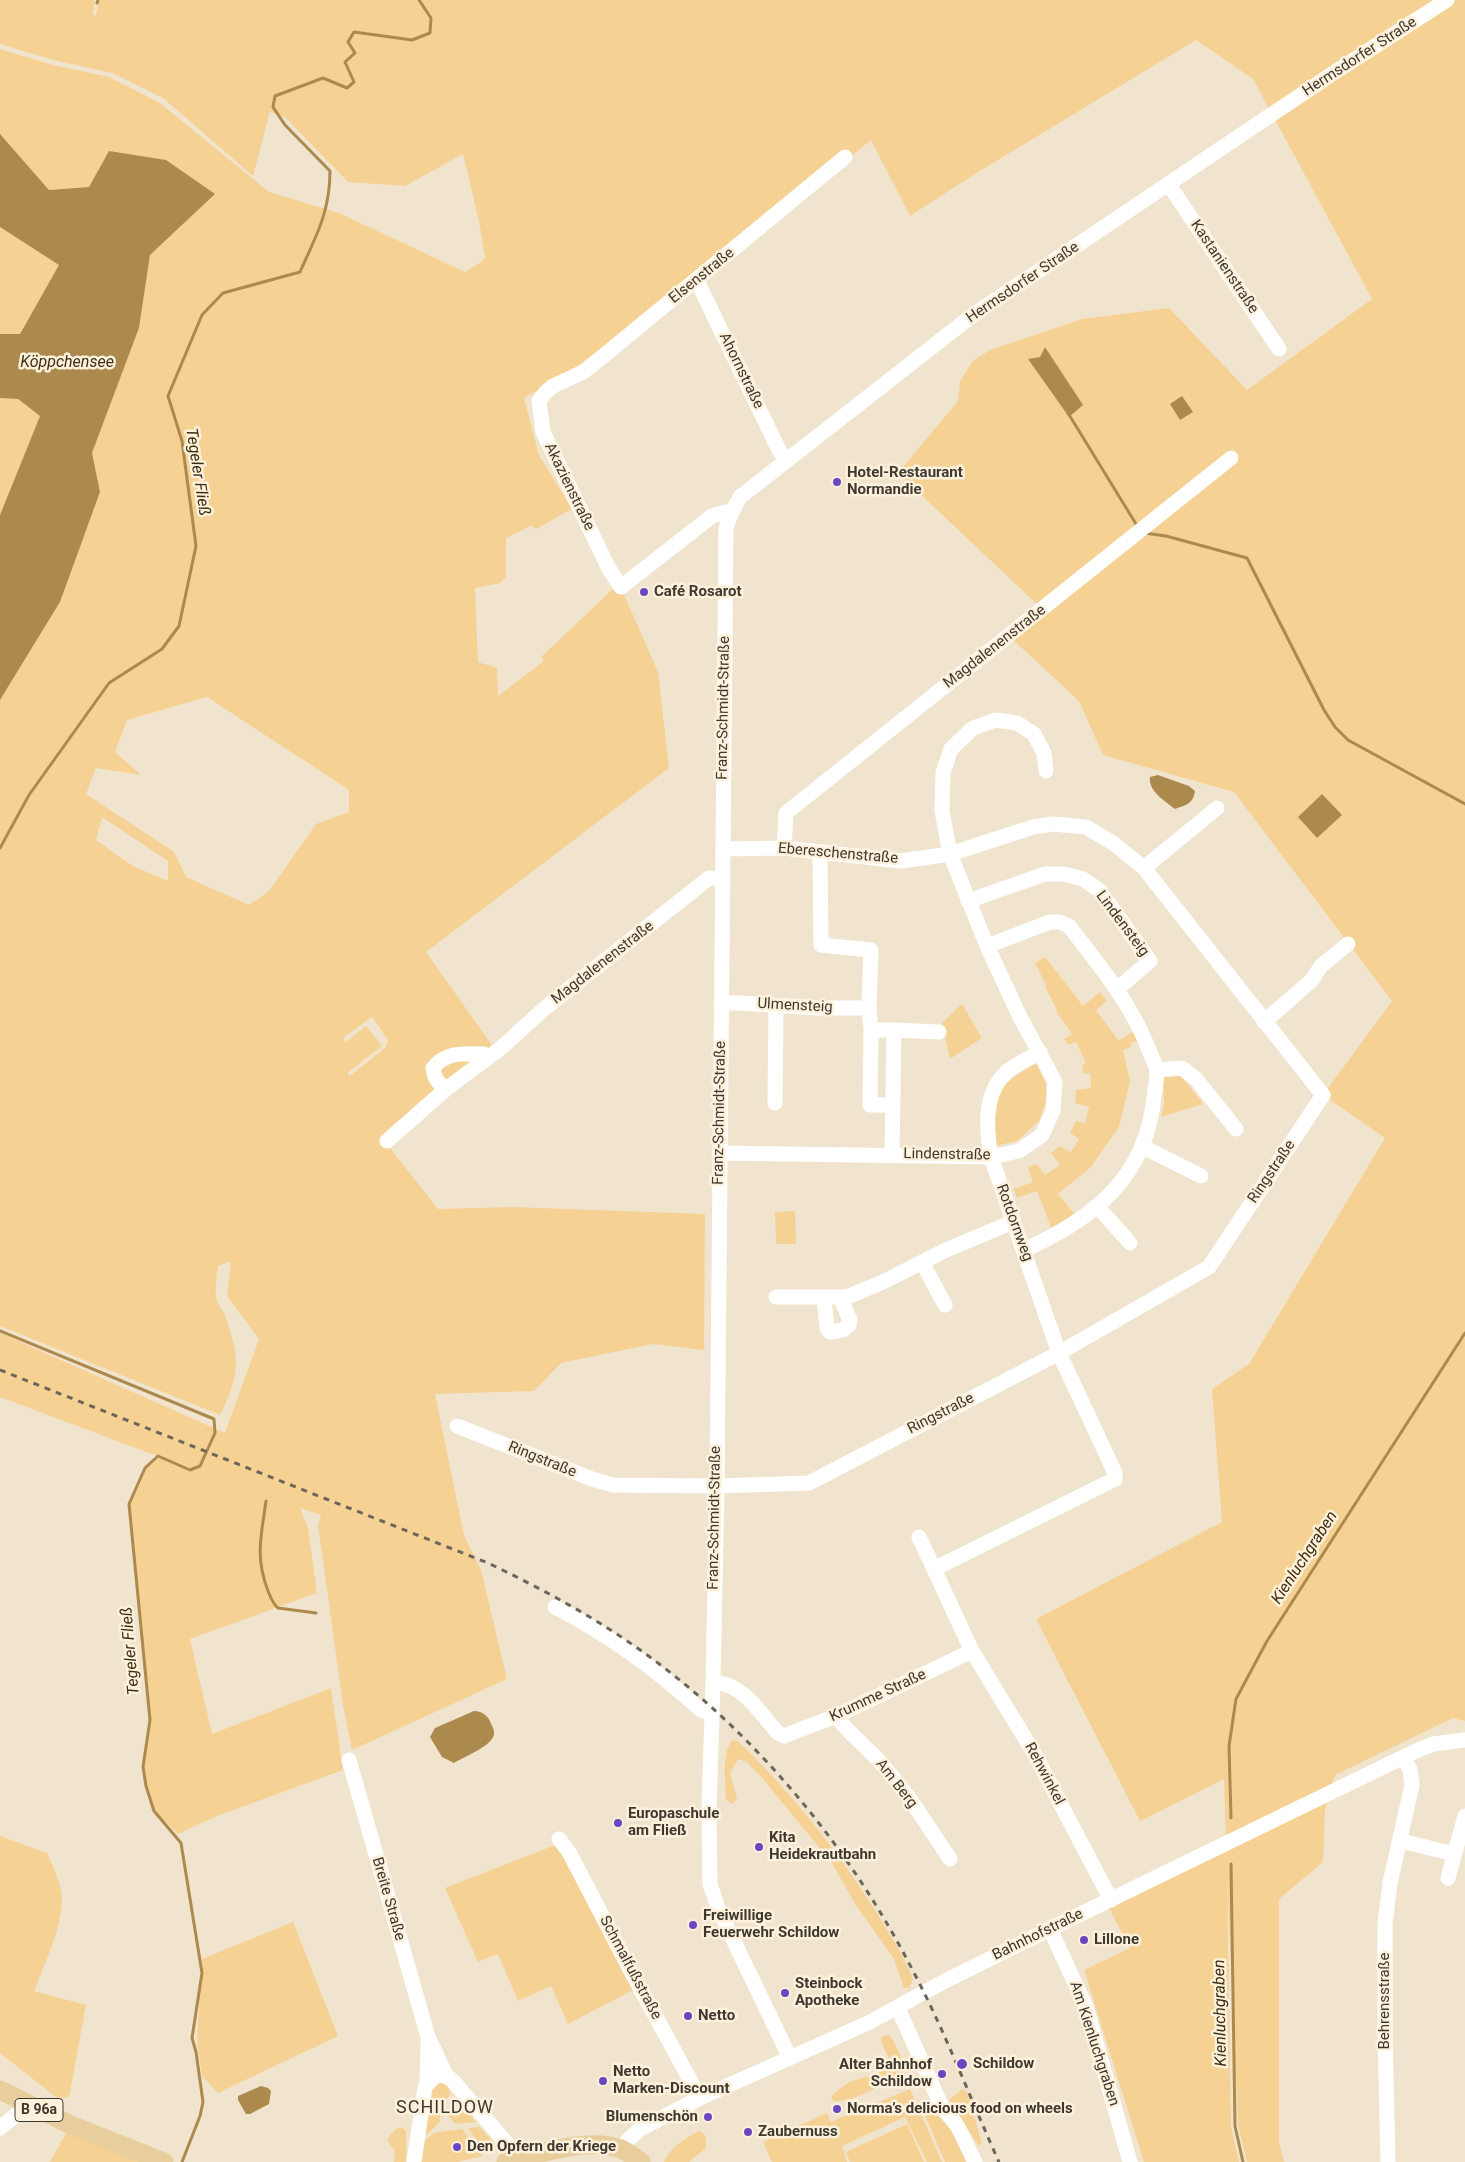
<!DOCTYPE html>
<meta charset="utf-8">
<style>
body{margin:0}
canvas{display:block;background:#f1e4ce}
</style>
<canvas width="1465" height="2162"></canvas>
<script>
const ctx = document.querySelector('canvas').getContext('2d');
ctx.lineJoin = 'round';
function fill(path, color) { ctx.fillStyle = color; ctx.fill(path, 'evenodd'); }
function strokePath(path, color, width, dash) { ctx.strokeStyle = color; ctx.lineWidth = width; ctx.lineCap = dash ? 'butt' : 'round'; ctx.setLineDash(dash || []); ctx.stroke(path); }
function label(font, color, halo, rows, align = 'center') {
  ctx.font = font + ' Roboto,sans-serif'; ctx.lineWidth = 5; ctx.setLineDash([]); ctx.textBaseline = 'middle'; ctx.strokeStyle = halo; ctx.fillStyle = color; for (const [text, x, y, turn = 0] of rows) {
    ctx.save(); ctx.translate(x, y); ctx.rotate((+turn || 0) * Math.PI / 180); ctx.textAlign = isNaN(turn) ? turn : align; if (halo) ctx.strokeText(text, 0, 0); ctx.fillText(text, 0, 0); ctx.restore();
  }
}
const green = new Path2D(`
 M 0,0 L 95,0 L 93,14 L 96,16 L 99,0 L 1465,0 L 1465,1721 L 1453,1718 L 1335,1775 L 1325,1810 L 1323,1862 L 1279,1899 L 1279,2142 L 1284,2162 L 1247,2162 L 1238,2125 L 1227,1874 L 1231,2127 L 1239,2162 L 1144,2162 L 1084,1970 L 1130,1948 L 1109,1908 L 1226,1845 L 1224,1779 L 1140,1821 L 1036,1619 L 1222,1522 L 1212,1389 L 1249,1364 L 1385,1138 L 1323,1095 L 1392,1001 L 1234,792 L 1103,755 L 1079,701 L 1009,636 L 1042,609 L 898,473 L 958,401 L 960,381 L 973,361 L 990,350 L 1082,319 L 1169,308 L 1247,390 L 1372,299 L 1253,79 L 1196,40 L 975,174 L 910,216 L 871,140 L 607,353 L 524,398 L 539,455 L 572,509 L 536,529 L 531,526 L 506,538 L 506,576 L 501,583 L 475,588 L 478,662 L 497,668 L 498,696 L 544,661 L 541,657 L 615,587 L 623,592 L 658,672 L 669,768 L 426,952 L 494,1048 L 466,1050 L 430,1070 L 427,1077 L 437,1092 L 383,1139 L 438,1209 L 513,1207 L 705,1214 L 704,1350 L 653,1344 L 561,1363 L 534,1391 L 435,1394 L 464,1535 L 481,1570 L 507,1679 L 352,1750 L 343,1705 L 318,1525 L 321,1515 L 300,1508 L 308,1528 L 317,1593 L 190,1639 L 212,1734 L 331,1688 L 343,1770 L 217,1816 L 178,1834 L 154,1811 L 146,1786 L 143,1767 L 150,1720 L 129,1504 L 145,1468 L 157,1456 L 0,1397 L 0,1333 L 225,1433 L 259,1339 L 227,1296 L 231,1261 L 218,1266 C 217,1275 215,1288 216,1297 C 217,1304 224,1311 226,1318 C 240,1359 240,1376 220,1415 L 0,1326 L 0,700 L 60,602 L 100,492 L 92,453 L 139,328 L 150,255 L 215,194 L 89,187 L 49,190 L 0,134 L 0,49 L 53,65 L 109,77 L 160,103 L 269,192 L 339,213 L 465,272 L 483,261 L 485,257 L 479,221 L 463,154 L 405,186 L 348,182 L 285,117 L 270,112 L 253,176 L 163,98 L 137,85 L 112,73 L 53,60 L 0,44 ZM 1044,348 L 1069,417 L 1028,359 L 1040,358 ZM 207,697 L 349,790 L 349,812 L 316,824 L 269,891 L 249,905 L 186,877 L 174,852 L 86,794 L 96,768 L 141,775 L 115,752 L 127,720 ZM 102,817 L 168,861 L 168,881 L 133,866 L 96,840 ZM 372,1017 L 388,1040 L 386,1047 L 350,1076 L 347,1073 L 382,1046 L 366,1026 L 346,1042 L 343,1038 Z
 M 0,227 L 60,265 L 20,334 L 0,334 Z
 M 0,398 L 18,399 L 40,416 L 0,515 Z
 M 1045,957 L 1083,1006 L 1100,992 L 1107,1001 L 1096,1010 L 1119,1041 L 1133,1031 L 1139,1041 L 1132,1042 L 1131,1047 L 1123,1050 L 1130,1081 L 1119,1127 L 1090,1168 L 1058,1194 L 1078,1218 L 1054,1235 L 1037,1191 L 1017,1198 L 1014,1189 L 1033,1182 L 1028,1167 L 1037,1164 L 1045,1175 L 1060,1165 L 1051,1153 L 1060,1146 L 1071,1152 L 1079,1139 L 1070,1133 L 1076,1121 L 1085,1123 L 1089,1107 L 1075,1103 L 1076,1090 L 1091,1088 L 1090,1073 L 1084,1074 L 1082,1065 L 1086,1063 L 1076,1042 L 1068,1045 L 1064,1039 L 1072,1034 L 1056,1011 L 1057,1010 L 1045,987 L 1046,985 L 1035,963 Z
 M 962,1004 L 982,1038 L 950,1059 L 942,1023 Z
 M 476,1058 L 453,1079 L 440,1080 L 441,1063 Z
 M 1037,1063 L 1046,1084 L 1046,1102 L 1039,1121 L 1017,1141 L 995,1146 C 994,1096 992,1088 1037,1063 Z
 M 1179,1073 L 1203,1104 L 1161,1117 L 1164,1104 L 1163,1077 Z
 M 795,1211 L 796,1244 L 776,1244 L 775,1212 Z
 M 737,1740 C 791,1792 838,1851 878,1915 C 891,1936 904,1956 913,1979 L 909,1988 L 904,1988 L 894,1959 L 855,1904 L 832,1863 L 763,1779 L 747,1762 L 738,1759 L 730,1773 L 737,1799 L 732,1804 L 726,1800 C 726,1780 721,1759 731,1741 Z
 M 0,1836 L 47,1853 C 53,1866 61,1883 62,1898 C 62,1928 45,1963 34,1991 L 86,2005 L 69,2097 L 57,2098 L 0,2053 Z
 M 558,1844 L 633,1990 L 568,2024 L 551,1986 L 518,2001 L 498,1954 L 478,1962 L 445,1888 Z
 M 293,1922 L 338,2036 L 218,2093 L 202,2076 L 198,2049 L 197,2036 L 202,1959 Z
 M 889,2035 L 891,2037 L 905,2064 L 904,2072 C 885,2082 855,2103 833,2101 L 831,2096 C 838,2091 844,2084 852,2081 C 865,2077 884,2076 890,2061 L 882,2044 L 881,2037 Z
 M 440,2083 L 448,2086 L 450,2095 L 440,2107 L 428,2099 L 432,2089 Z
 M 910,2089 L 942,2162 L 927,2162 L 905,2117 L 842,2146 L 847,2162 L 772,2162 L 763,2142 L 827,2113 L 831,2122 Z
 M 962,2089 L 967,2092 L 982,2143 L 979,2146 L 950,2104 L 950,2099 Z
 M 454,2097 L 476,2122 L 456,2124 L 447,2115 Z
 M 428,2102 L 440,2111 L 440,2122 L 425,2136 Z
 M 926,2109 L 934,2111 L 954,2134 L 966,2162 L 945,2162 L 924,2113 Z
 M 907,2124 L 924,2162 L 850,2162 L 846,2152 Z
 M 402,2127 L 406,2131 L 406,2162 L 394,2162 L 395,2152 L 387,2139 L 396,2129 Z
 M 480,2127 L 498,2148 L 485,2152 L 468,2128 Z
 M 462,2129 L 483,2156 L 457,2162 L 420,2162 L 424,2141 L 434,2133 Z
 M 699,2131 L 706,2136 L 706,2148 L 689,2162 L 664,2162 C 670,2147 685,2139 699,2131 Z
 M 66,2133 L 141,2162 L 50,2162 Z`);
const water = new Path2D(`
 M 0,134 L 49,190 L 89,187 L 109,151 L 166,160 L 215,194 L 150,255 L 139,328 L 92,453 L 100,492 L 60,602 L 0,700 L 0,515 L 40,416 L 18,399 L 0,398 L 0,334 L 20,334 L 59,265 L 0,227 Z
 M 1045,347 L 1083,405 L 1069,417 L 1028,359 L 1040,357 Z
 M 1182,396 L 1193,412 L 1180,420 L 1170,404 Z
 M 1158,775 L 1189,786 L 1195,791 C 1193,804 1186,805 1175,809 C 1165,801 1148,791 1150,777 Z
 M 1322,794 L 1342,815 L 1317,838 L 1298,817 Z
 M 474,1711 C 481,1711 487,1715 490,1721 C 491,1724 494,1729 494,1732 C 496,1745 463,1757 454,1763 L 442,1757 L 430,1737 L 435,1728 Z
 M 261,2086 L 268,2088 L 271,2091 L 269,2104 L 250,2114 L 246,2114 L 238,2100 L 238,2096 Z`);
const stream = new Path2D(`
 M 97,3 L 98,0
 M 1068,413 L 1136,524
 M 1144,533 L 1166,536 L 1247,558 L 1324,710 L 1335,727 L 1348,740 L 1465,804
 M 0,848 L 29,795 L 109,683 L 162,649 L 179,626 L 196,546 L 182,441 L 168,396 L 202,315 L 223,293 L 300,272 C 316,236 330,212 330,171 L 285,125 L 273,107 L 275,96 L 323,78 L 347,88 L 354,82 L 345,62 L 355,53 L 348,42 L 354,32 L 412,40 L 430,33 L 431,18 L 419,0
 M 0,1331 L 214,1419 L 215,1433 L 200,1466 L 190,1470 L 158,1456 L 145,1468 L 129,1504 L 150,1720 L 143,1767 L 146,1786 L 154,1811 L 181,1843 L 202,1973 L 192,2038 L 196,2052 L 203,2102 L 200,2116 L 182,2162
 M 266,1501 C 261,1537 255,1557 268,1591 C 271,1598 273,1604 278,1608 L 316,1613
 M 1231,1818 L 1229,1746 L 1236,1699 L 1267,1641 L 1465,1333
 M 1231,1864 L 1235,2126 L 1243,2162`);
const minor = new Path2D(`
 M 1169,185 L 1279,349
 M 697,281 L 779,450 L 786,460
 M 731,514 L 726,512 L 712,516 L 621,587 L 609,569 L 543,432 L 539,401 L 545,393 L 553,386 L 583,372 L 607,353 L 845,157
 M 784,848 L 786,813 L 1231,458
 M 820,853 L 821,945 L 871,950 L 869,1008 L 871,1030
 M 1144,868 L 1217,808
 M 968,901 L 1045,874 L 1064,874 L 1083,879 L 1099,890 L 1150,961 L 1117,989
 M 987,946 L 1050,922 L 1060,922 L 1069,926 C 1099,965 1131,1003 1149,1050 C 1151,1056 1156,1064 1157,1071 C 1157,1079 1155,1089 1154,1097 C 1146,1178 1093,1219 1024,1250
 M 721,1002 L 820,1008 L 869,1008
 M 1264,1022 L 1312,980 L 1321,966 L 1348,944
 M 894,1030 L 939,1032
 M 1040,1052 C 1030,1058 1018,1063 1009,1070 C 983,1091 986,1128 991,1157 L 1059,1353 L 1115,1473 L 1115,1479 L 934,1569 L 972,1651 L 1034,1753 L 1111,1900
 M 1157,1070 L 1182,1068 L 1196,1079 L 1236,1129
 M 446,1089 C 438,1083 434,1078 433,1068 C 446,1051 465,1054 484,1054 L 487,1057
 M 775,1103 L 776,1006
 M 387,1141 L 446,1089 L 501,1048 L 545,1008 L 709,878 L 722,879
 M 1143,1147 L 1201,1176
 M 719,1153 L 991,1157 L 1019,1151 L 1042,1135 L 1053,1111 L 1055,1082 L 1019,1015 L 987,946 L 950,854 L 942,811 L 943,772 L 951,749 L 973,728 L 996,720 L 1017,723 L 1034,734 L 1044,753 L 1046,771
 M 892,1154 L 894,1030 L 871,1030 L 870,1105 L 893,1105
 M 1097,1206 L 1130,1243
 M 922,1262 L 945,1305
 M 776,1297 L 847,1297 L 885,1281 L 946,1250 L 1013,1222
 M 824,1298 L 827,1328 L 830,1332 L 843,1330 L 849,1325 L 850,1320 L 840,1297
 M 457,1426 L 592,1479 L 613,1485 L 717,1486 L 809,1483 L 1059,1353 L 1209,1267 L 1323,1095 L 1144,868 L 1113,843 L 1086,827 L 1053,824 L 1033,827 L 950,854 L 901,861 L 784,848 L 723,849
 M 919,1537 L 934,1569
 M 555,1607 C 608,1634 657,1670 701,1710 L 711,1713
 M 713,1682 C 744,1684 759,1712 778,1733 L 784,1736 L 836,1716 L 972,1651
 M 836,1716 C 848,1733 865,1745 879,1761 C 906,1790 927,1825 950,1859
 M 349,1760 L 428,2037 L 446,2075 L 454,2082 L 509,2146 L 516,2160
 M 559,1839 L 569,1852 L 633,1975 L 700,2098
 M 1401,1841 L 1454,1854
 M 1448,1878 L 1465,1816
 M 1050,1929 L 1086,2007 L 1130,2162
 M 898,2008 L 942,2107 L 957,2125 L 975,2162
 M 790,2058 L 718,1908 L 710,1884 L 709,1809 L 713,1682 L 717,1486 L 726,528 L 731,514 L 740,497 L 973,315 L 1332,74 L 1447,0
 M 427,2083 L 428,2042
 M 0,2128 L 21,2111 L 25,2104
 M 621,2149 L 628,2140 L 640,2129 L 700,2098 L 868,2023 L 945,1981 L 1050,1929 L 1418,1750 L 1433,1744 L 1465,1740
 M 414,2162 L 425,2087 L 436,2075 L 446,2075
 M 1388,2162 L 1385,2035 L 1385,1924 L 1390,1883 L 1412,1785 L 1410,1770 L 1404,1757`);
const major = new Path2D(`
 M 0,2090 L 71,2125 L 164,2162
 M 506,2162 C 539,2154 588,2137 621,2149 C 628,2152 635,2158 641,2162`);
const rail = new Path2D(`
 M 0,1370 L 488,1563 C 538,1587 587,1613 633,1645 C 749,1725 848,1844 912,1969 C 945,2031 970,2098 999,2162`);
const markers = [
 [837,482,5,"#6947c0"],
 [644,592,5,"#6947c0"],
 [618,1823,5,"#6947c0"],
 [759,1847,5,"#6947c0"],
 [693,1925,5,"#6947c0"],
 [1084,1940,5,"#6947c0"],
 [785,1993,5,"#6947c0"],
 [688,2016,5,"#6947c0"],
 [962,2064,6,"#6947c0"],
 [942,2074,5,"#6947c0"],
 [603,2081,5,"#6947c0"],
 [837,2109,5,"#6947c0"],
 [708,2117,5,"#6947c0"],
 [748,2132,5,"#6947c0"],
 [457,2147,5,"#6947c0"]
];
const shields = [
 [39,2110,48]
];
const shieldNames = [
 ["B 96a",39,2110]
];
const streetNames = [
 ["Hermsdorfer Straße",1360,57,-33],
 ["Kastanienstraße",1224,267,56],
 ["Elsenstraße",702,276,-39],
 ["Hermsdorfer Straße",1023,283,-34],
 ["Ahornstraße",741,371,64],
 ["Akazienstraße",569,487,64],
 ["Magdalenenstraße",995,647,-38],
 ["Franz-Schmidt-Straße",724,708,-89],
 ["Ebereschenstraße",838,854,5],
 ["Lindensteig",1122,924,53],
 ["Magdalenenstraße",603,963,-38],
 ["Ulmensteig",795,1006,3],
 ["Franz-Schmidt-Straße",720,1113,-89],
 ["Lindenstraße",947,1155,1],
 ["Ringstraße",1272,1172,-56],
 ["Rotdornweg",1014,1223,70],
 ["Ringstraße",941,1414,-27],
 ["Ringstraße",542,1460,22],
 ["Franz-Schmidt-Straße",715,1518,-89],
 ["Krumme Straße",878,1696,-25],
 ["Rehwinkel",1044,1774,62],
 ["Am Berg",896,1784,52],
 ["Breite Straße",388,1899,74],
 ["Bahnhofstraße",1038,1935,-26],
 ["Schmalfußstraße",630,1968,62],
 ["Behrensstraße",1385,2001,-90],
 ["Am Kienluchgraben",1094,2044,72]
];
const poiNames = [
 ["Hotel-Restaurant",847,473],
 ["Normandie",847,490],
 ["Café Rosarot",654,592],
 ["Europaschule",628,1814],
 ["am Fließ",628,1831],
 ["Kita",769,1838],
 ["Heidekrautbahn",769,1855],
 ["Freiwillige",703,1916],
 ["Feuerwehr Schildow",703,1933],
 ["Lillone",1094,1940],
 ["Steinbock",795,1984],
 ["Apotheke",795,2001],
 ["Netto",698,2016],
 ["Schildow",973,2064],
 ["Alter Bahnhof",932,2065,"right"],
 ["Schildow",932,2082,"right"],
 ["Netto",613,2072],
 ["Marken-Discount",613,2089],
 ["Norma’s delicious food on wheels",847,2109],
 ["Blumenschön",698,2117,"right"],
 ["Zaubernuss",758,2132],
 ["Den Opfern der Kriege",467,2147]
];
const waterNames = [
 ["Köppchensee",67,363],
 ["Tegeler Fließ",197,472,81],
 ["Kienluchgraben",1305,1558,-57],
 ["Tegeler Fließ",131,1651,-95],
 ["Kienluchgraben",1221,2013,-91]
];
const quarterNames = [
 ["SCHILDOW",445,2108]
];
fill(green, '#f5d294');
fill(water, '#ac8a4d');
strokePath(stream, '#ac8a4d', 3);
strokePath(minor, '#fff', 15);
strokePath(major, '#e8ce9d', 19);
strokePath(rail, '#6c6559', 3, [6, 6]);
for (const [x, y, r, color] of markers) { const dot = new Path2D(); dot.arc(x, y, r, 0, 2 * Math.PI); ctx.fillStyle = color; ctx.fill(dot); strokePath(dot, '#fef1db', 2); }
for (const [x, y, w] of shields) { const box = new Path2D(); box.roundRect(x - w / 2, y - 11.5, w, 23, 4); ctx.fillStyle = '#fef1db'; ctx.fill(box); strokePath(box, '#3e3930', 1); }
label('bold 14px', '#3e3930', null, shieldNames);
label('15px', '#3e3930', '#fef1db', streetNames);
label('bold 15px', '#3e3930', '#fef1db', poiNames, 'left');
label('italic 16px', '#3e2f13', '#fef1db', waterNames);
ctx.letterSpacing = '1px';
label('18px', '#3e3930', '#fef1db', quarterNames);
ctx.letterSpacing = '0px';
</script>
